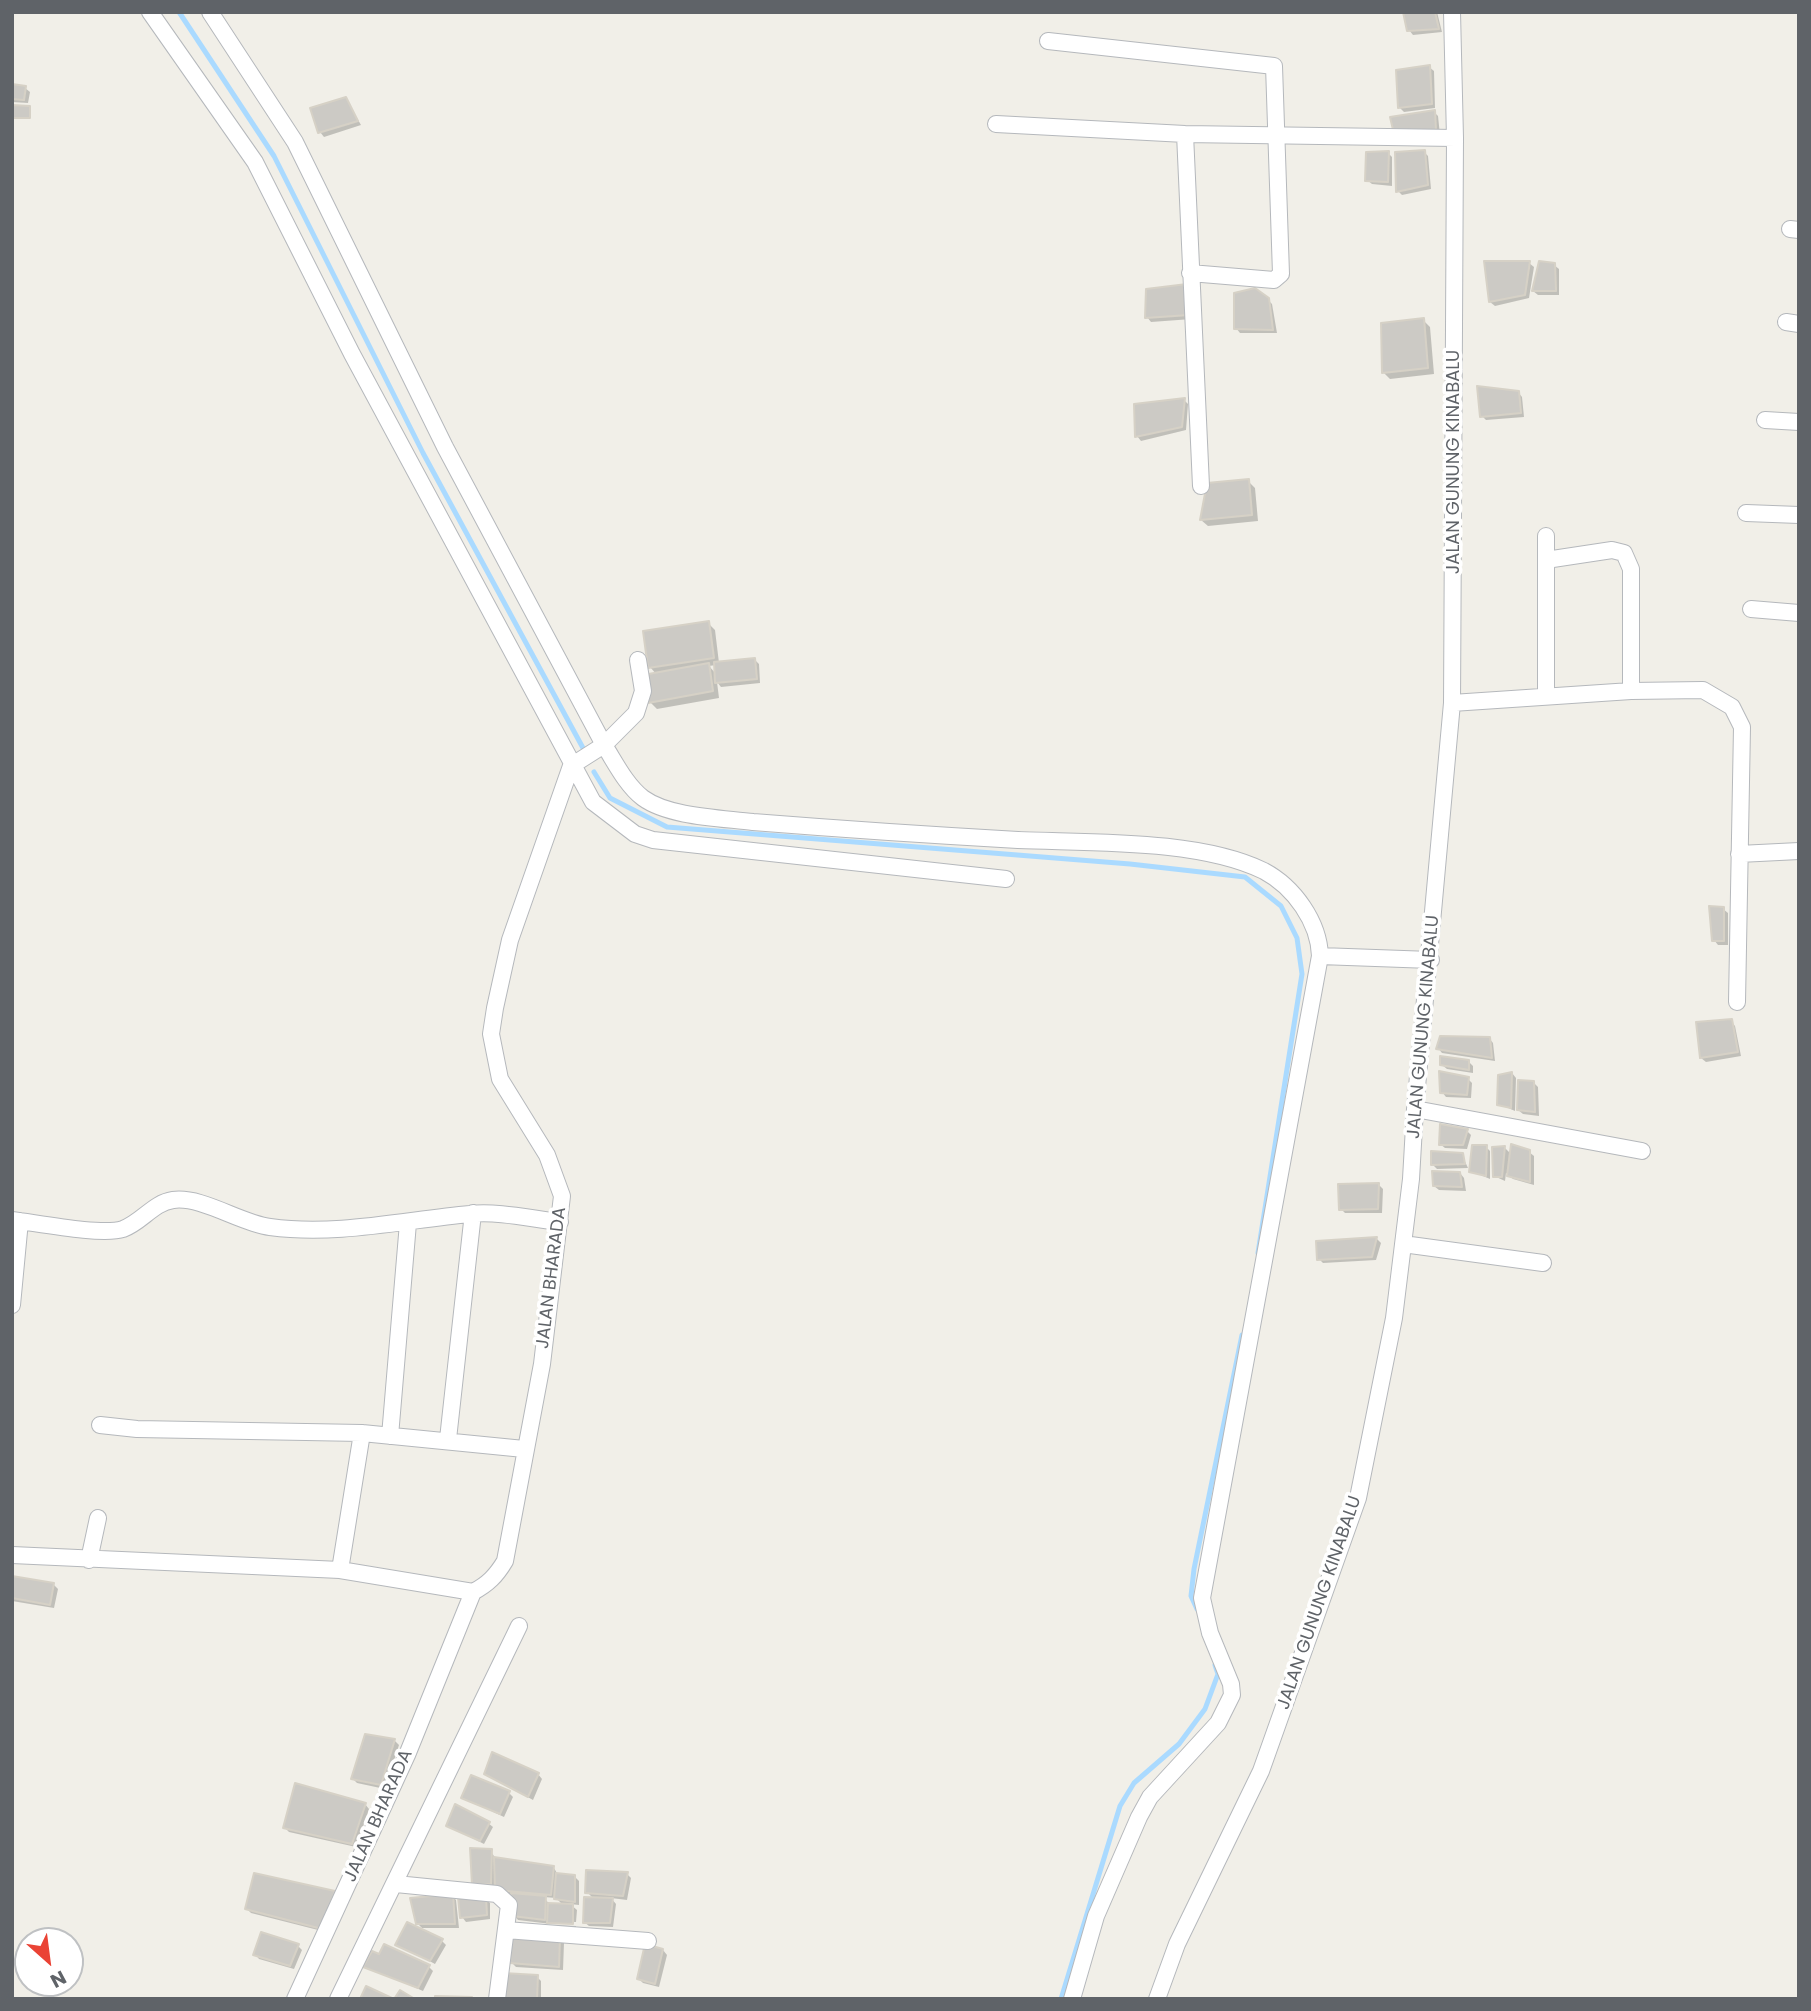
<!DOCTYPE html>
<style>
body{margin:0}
#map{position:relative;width:1811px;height:2011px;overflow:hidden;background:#f1efe8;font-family:Poppins,sans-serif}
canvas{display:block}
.frame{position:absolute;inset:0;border:14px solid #5f6368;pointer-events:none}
.north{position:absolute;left:14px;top:1927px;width:70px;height:70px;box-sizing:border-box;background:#fff;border:2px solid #bfc1c3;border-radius:50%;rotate:152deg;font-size:19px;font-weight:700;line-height:28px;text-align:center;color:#5f6368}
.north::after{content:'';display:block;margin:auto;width:24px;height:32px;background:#ea4335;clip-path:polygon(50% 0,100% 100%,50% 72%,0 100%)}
</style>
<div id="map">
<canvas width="1811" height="2011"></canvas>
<div class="frame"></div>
<div class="north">N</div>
</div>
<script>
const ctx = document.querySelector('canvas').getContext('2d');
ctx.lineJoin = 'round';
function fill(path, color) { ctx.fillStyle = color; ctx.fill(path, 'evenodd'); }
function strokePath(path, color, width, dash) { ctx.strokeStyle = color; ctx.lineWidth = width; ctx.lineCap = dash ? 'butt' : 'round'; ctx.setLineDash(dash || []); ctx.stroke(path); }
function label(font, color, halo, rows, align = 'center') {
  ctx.font = font + ' Poppins,sans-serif'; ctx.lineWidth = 7; ctx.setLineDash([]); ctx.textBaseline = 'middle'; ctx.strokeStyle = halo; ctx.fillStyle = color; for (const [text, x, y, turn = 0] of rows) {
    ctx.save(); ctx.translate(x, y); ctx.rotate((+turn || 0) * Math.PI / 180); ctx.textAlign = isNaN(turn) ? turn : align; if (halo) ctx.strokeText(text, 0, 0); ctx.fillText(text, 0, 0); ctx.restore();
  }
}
const shadow = new Path2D(`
 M 1405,12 L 1437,12 L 1442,32 L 1413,35 L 1409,30 Z
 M 1429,67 L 1434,71 L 1435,108 L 1404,112 L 1400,108 Z
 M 12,86 L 25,88 L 30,92 L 28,103 L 12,102 Z
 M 346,99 L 361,125 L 324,137 L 320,132 Z
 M 1434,112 L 1438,116 L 1440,135 L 1392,118 Z
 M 1424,152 L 1428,156 L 1431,189 L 1402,195 L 1398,191 Z
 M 1388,153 L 1392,157 L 1392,186 L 1372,184 L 1367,180 Z
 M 1529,263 L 1534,267 L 1529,298 L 1495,306 L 1490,302 Z
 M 1554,265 L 1559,269 L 1559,295 L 1538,295 L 1533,291 Z
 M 1148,291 L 1192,319 L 1151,322 L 1147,317 Z
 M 1268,300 L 1272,304 L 1277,333 L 1240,333 L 1236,328 Z
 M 1423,320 L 1430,327 L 1434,374 L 1390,379 L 1383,372 Z
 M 1518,392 L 1522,397 L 1524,417 L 1486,420 L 1482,416 Z
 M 1184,400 L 1188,404 L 1186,430 L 1141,441 L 1137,436 Z
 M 1248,481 L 1255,488 L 1258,521 L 1208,526 L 1201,520 Z
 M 708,623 L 715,630 L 719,663 L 754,659 L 759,664 L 760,683 L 721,687 L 717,682 L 719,698 L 657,709 L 650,702 L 657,675 L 650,667 ZM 716,665 L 716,674 L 709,666 Z
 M 1723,909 L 1728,913 L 1728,945 L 1718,945 L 1714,940 Z
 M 1731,1021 L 1735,1026 L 1741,1056 L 1706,1062 L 1701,1058 Z
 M 1489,1038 L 1493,1043 L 1495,1061 L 1442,1053 L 1438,1048 Z
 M 1468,1061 L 1473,1066 L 1473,1073 L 1447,1069 L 1442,1065 Z
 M 1512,1073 L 1516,1078 L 1515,1111 L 1499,1104 Z
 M 1468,1079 L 1472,1083 L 1471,1098 L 1446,1097 L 1442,1092 Z
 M 1533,1082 L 1538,1087 L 1539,1116 L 1523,1114 L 1518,1110 Z
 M 1467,1131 L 1471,1135 L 1467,1149 L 1445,1148 L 1440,1144 Z
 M 1486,1147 L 1490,1151 L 1490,1179 L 1471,1171 Z
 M 1505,1148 L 1512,1155 L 1529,1152 L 1534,1156 L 1534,1185 L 1513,1179 L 1506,1173 L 1505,1181 L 1494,1176 Z
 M 1462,1155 L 1468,1168 L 1437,1169 L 1433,1165 Z
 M 1460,1173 L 1464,1178 L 1466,1191 L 1439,1190 L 1434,1186 Z
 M 1379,1185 L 1383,1189 L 1382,1213 L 1345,1213 L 1341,1209 Z
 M 1377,1239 L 1381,1243 L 1376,1260 L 1323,1263 L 1319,1259 L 1318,1243 Z
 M 12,1577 L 54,1585 L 58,1589 L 54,1608 L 12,1601 Z
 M 367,1736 L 395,1741 L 399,1745 L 385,1789 L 357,1783 L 353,1779 Z
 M 486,1774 L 538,1774 L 542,1779 L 533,1800 Z
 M 509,1793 L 513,1797 L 504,1817 L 463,1798 Z
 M 365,1804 L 369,1809 L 356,1847 L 289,1832 L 285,1828 Z
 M 488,1823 L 493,1827 L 484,1844 L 448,1826 Z
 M 491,1851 L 495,1858 L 554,1868 L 558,1875 L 575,1877 L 579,1881 L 579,1905 L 570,1904 L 577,1910 L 576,1922 L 551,1921 L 551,1924 L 518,1920 L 514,1915 L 513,1895 L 478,1888 ZM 544,1897 L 556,1898 L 563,1905 L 549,1904 Z
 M 627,1874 L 631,1878 L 627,1900 L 611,1898 L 616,1904 L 613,1927 L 589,1926 L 584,1922 L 594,1899 L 587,1892 Z
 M 334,1893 L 338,1897 L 326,1932 L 251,1913 L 247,1909 Z
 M 452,1896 L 456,1900 L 459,1928 L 422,1928 L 418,1924 Z
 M 485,1898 L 490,1903 L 490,1919 L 466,1922 L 462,1917 Z
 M 551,1925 L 576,1926 L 576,1927 L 553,1927 Z
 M 560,1938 L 564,1943 L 563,1970 L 516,1967 L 512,1963 Z
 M 442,1941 L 446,1945 L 435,1964 L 397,1944 Z
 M 298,1946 L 302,1950 L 294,1969 L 259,1959 L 255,1954 Z
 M 663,1950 L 667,1955 L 659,1987 L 643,1983 L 638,1978 Z
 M 365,1966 L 429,1967 L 433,1971 L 423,1991 Z
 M 537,1977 L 541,1981 L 541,1999 L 502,1999 Z`);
const stream = new Path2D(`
 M 179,12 L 274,156 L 423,453 L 583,748
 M 594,772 L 610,798 L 667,827 L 1130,864 L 1245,877 L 1281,906 L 1297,938 L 1302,974 L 1258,1253
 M 1197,1609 L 1191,1596 L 1194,1569 L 1242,1335
 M 1061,1999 L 1120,1806 L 1134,1783 L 1179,1744 L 1205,1709 L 1218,1674 L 1215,1665`);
const building = new Path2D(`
 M 1403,12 L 1435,12 L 1439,29 L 1407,31 Z
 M 1430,65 L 1432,104 L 1398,108 L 1396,70 Z
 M 12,84 L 26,86 L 24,100 L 12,99 Z
 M 346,97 L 358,121 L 318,133 L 310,108 Z
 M 12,105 L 30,106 L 30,118 L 12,118 Z
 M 1435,110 L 1436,131 L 1394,134 L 1390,117 Z
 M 1425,150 L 1428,185 L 1396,192 L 1395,152 Z
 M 1389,151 L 1388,182 L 1365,181 L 1366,152 Z
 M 1484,261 L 1530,261 L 1525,295 L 1489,302 Z
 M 1539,261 L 1555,263 L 1556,291 L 1532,291 Z
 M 1187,284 L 1189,315 L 1145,318 L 1146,289 Z
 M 1255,288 L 1269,298 L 1273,330 L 1234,329 L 1234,293 Z
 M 1424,318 L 1428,368 L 1382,373 L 1381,323 Z
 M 1477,386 L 1519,391 L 1521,413 L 1480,417 Z
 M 1185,398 L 1182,427 L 1135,437 L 1134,404 Z
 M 1249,479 L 1252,515 L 1200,520 L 1207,483 Z
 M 709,621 L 714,658 L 648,668 L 643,631 Z
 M 755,658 L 757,679 L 715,683 L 714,662 Z
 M 709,663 L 713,691 L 648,703 L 643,675 Z
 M 1709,906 L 1724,907 L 1724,941 L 1712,941 Z
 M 1732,1019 L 1738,1052 L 1700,1058 L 1696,1022 Z
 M 1440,1036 L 1490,1037 L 1492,1058 L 1436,1049 Z
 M 1440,1056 L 1469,1060 L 1469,1070 L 1440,1065 Z
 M 1439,1071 L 1469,1077 L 1467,1095 L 1440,1093 Z
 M 1512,1072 L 1511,1108 L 1497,1105 L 1498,1075 Z
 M 1518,1080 L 1534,1081 L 1535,1112 L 1517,1110 Z
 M 1440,1124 L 1468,1129 L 1463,1145 L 1439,1145 Z
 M 1511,1144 L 1530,1150 L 1530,1182 L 1507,1176 Z
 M 1472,1145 L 1487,1145 L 1486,1176 L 1469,1172 Z
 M 1505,1146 L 1502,1177 L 1493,1177 L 1492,1147 Z
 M 1431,1151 L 1463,1153 L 1465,1164 L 1431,1165 Z
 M 1432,1171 L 1460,1172 L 1462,1187 L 1433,1186 Z
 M 1379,1183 L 1378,1209 L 1339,1210 L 1338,1184 Z
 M 1377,1237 L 1372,1257 L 1317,1260 L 1316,1241 Z
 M 12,1576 L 54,1583 L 50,1605 L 12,1598 Z
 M 365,1734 L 395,1739 L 381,1785 L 351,1779 Z
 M 492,1752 L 539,1773 L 528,1797 L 484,1774 Z
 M 471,1775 L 510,1791 L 500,1814 L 461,1798 Z
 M 295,1783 L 366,1803 L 352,1844 L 283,1828 Z
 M 455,1804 L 490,1822 L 480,1841 L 446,1826 Z
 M 470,1848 L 492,1849 L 491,1884 L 472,1885 Z
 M 494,1857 L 554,1866 L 551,1895 L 495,1890 Z
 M 586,1870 L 628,1872 L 623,1896 L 585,1893 Z
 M 254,1873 L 335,1891 L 322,1929 L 245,1909 Z
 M 556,1873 L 575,1875 L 575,1902 L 554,1899 Z
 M 511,1893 L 546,1896 L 545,1920 L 512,1916 Z
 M 453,1894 L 455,1924 L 416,1924 L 410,1898 Z
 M 458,1897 L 486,1897 L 487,1915 L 460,1918 Z
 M 584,1897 L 613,1898 L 610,1923 L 583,1923 Z
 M 548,1903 L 573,1904 L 573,1924 L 547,1923 Z
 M 407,1922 L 443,1939 L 430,1961 L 395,1945 Z
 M 261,1932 L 299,1944 L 290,1966 L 253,1955 Z
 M 512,1934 L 560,1937 L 559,1967 L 510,1963 Z
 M 384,1944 L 430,1965 L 418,1988 L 363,1967 L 372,1951 L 379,1954 Z
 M 645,1944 L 663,1949 L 655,1984 L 637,1979 Z
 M 503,1973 L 538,1975 L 537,1999 L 500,1999 Z
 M 366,1986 L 394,1999 L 400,1990 L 415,1999 L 360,1999 Z
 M 435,1996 L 472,1997 L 472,1999 L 435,1999 Z`);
const minor = new Path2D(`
 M 150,12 L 255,162 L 352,354 L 593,802 L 635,834 L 653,840 L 1006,879
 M 210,12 L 295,142 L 445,447 L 604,745 C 615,762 626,785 643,798 C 669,817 721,818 753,822 C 841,829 930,835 1018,840 C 1090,843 1199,839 1264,871 C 1294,887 1319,922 1320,956 L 1202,1598 L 1210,1633 L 1231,1684 L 1232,1695 L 1218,1723 L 1150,1797 L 1139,1817 L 1096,1916 L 1072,1999
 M 1048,41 L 1274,66 L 1281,274 L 1274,280 L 1190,273
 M 996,124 L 1185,134 L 1455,138
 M 1185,134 L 1201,486
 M 1790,229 L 1799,230
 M 1786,322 L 1799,324
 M 1765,420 L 1799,422
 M 1746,513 L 1799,515
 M 1546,536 L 1546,696
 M 1546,560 L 1612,550 L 1624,553 L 1631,569 L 1631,691
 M 1751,609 L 1799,613
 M 1452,703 L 1631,691 L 1703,690 L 1732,707 L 1742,727 L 1737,1002
 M 1739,854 L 1799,851
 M 1320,956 L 1431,960
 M 1415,1109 L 1642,1151
 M 12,1220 C 37,1223 102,1236 123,1229 C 142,1222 153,1203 173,1200 C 202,1196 240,1223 270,1227 C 337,1236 404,1220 470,1214 C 499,1211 532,1219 560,1222
 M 1403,1244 L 1543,1263
 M 12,1305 L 20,1221
 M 100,1425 L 137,1429 L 362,1433 L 524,1449
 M 390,1436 L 408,1223
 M 448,1439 L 473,1213
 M 12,1555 L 340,1570 L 473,1592 C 488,1584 496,1576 505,1561 L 542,1364 L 562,1196 L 547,1155 L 500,1079 L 491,1034 L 495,1008 L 510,940 L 571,766 L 604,745 L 636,713 L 643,691 L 638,660
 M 89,1560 L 98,1518
 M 340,1570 L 362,1433
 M 396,1884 L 497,1894 L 509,1905 L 497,1999
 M 506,1930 L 648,1941
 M 295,1999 L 407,1755 L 473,1592
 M 338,1999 L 519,1626
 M 1157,1999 L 1177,1944 L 1261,1771 L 1358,1498 L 1394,1318 L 1411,1179 L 1415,1109 L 1452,703 L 1455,138 L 1452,12`);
const streetNames = [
 ["JALAN GUNUNG KINABALU",1454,462,-90],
 ["JALAN GUNUNG KINABALU",1424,1027,-85],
 ["JALAN BHARADA",552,1278,-83],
 ["JALAN GUNUNG KINABALU",1320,1603,-71],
 ["JALAN BHARADA",379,1816,-66]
];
fill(shadow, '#0003');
strokePath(stream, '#aadaff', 5);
fill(building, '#cccac5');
strokePath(building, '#d6d1c6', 2);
strokePath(minor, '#b5b8bc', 18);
strokePath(minor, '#fff', 16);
label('18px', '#5f6368', '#fff', streetNames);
</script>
